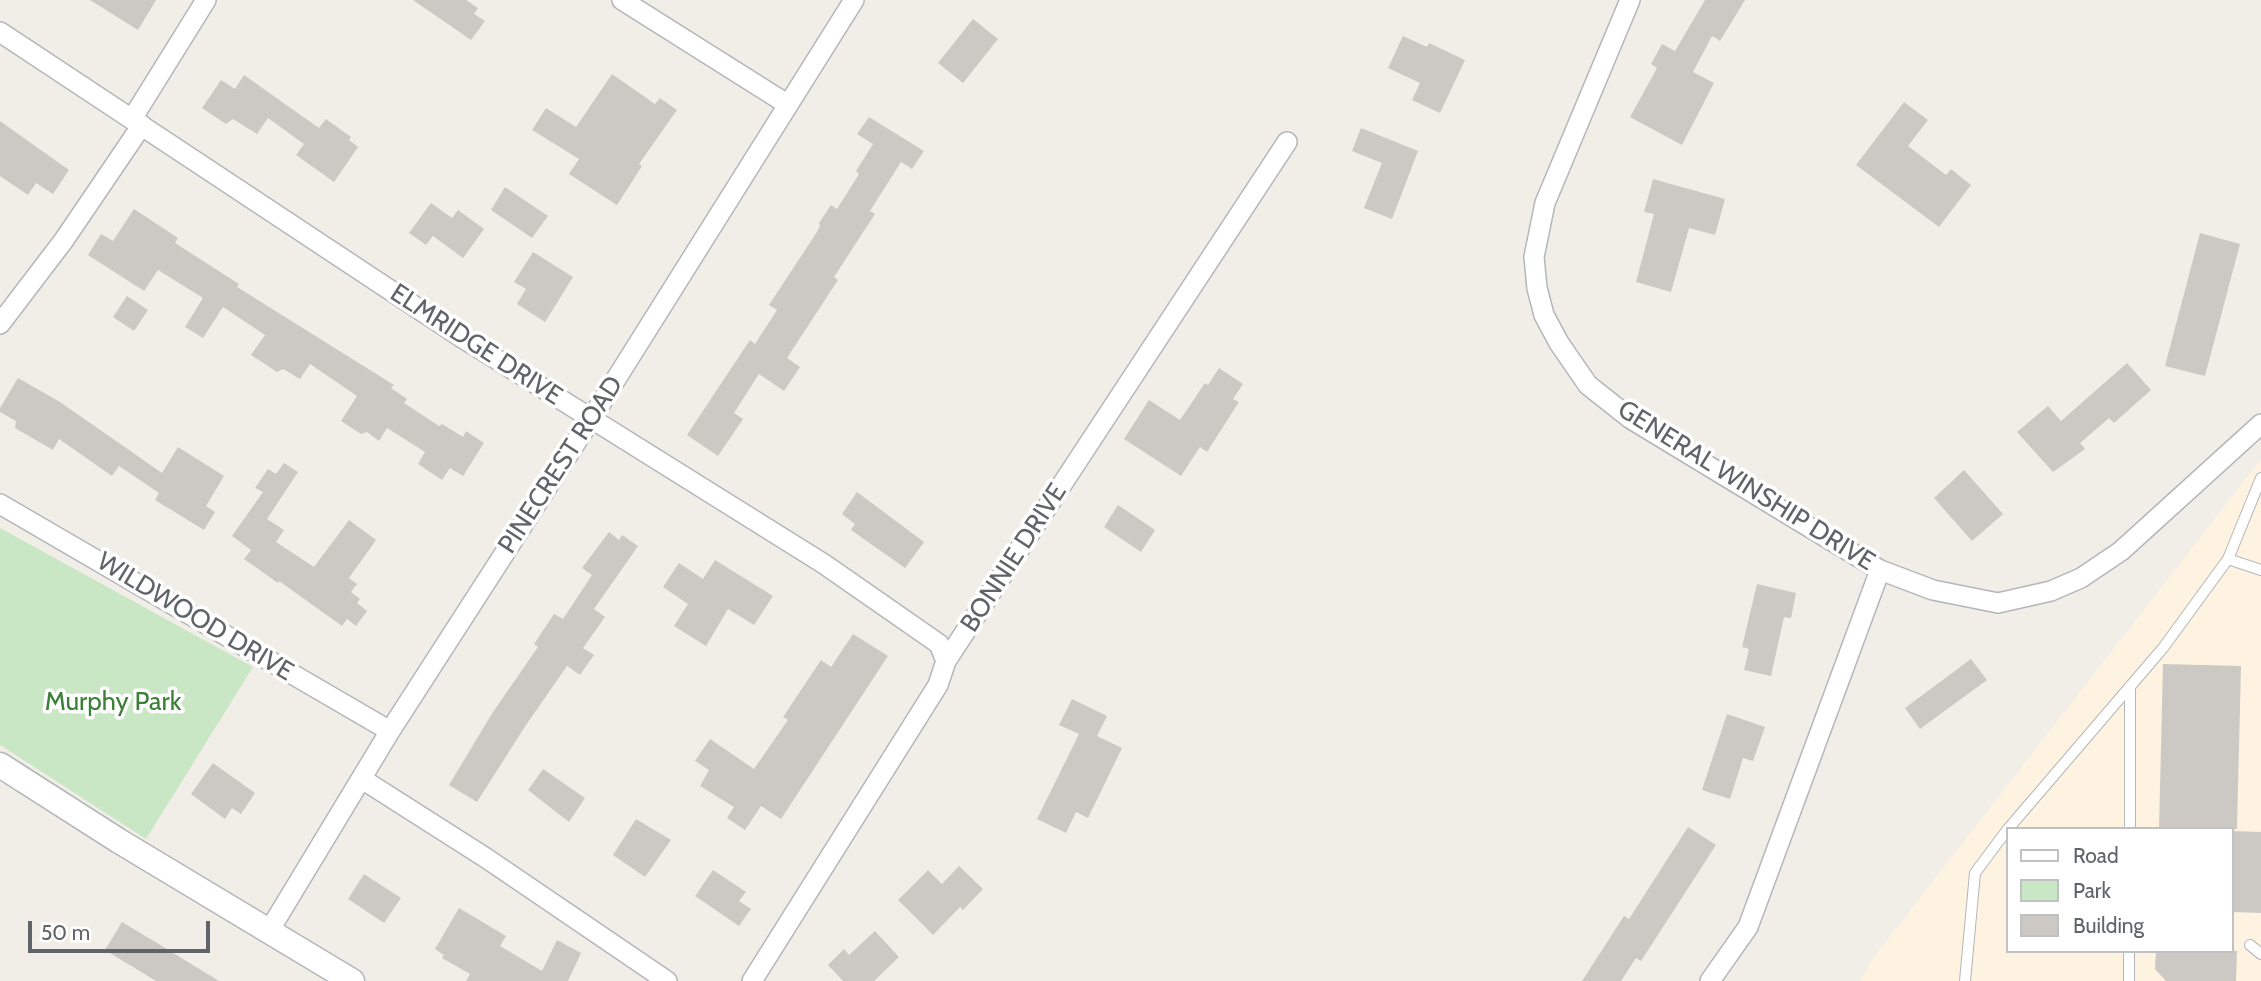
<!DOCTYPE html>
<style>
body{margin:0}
#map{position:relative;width:2261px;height:981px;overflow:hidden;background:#f1eee8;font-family:Cabin,sans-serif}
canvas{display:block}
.legend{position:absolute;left:2006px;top:827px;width:228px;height:126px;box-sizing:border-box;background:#fff;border:2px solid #bfc1c3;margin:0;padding:9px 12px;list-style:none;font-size:21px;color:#5f6468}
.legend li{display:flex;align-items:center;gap:14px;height:35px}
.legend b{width:35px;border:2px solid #bfc1c3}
.scale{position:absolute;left:28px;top:921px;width:182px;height:32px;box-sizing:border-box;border:4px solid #5f6468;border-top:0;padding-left:9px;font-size:21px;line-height:24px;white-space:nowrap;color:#5f6468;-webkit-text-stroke:5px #fff;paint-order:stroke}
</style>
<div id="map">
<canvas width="2261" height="981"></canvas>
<ul class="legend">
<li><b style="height:9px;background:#fff"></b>Road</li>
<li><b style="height:19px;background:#cae7c5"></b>Park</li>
<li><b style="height:19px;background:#ccc9c5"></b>Building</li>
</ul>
<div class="scale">50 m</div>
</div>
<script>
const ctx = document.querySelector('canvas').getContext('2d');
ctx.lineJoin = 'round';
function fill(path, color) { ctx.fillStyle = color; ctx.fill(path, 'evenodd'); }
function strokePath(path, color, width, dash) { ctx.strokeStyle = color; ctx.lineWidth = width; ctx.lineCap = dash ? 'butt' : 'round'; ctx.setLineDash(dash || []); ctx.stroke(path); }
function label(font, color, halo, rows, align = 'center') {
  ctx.font = font + ' Cabin,sans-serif'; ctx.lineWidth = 7; ctx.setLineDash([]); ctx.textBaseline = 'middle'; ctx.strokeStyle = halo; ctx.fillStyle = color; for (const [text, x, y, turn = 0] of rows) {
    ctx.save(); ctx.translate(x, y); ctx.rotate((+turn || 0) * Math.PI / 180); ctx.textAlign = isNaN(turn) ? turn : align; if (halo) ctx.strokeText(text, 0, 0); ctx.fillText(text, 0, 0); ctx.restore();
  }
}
const commercial = new Path2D(`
 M 2261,459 L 2261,981 L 1860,981 L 1873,958 ZM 2007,829 L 2231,829 L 2231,951 L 2007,951 Z`);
const green = new Path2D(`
 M 0,528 L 253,667 L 146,839 L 0,745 Z`);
const building = new Path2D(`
 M 90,0 L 156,0 L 138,30 Z
 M 413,0 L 466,0 L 478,8 L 474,14 L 485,21 L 471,40 Z
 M 1705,0 L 1745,0 L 1720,41 L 1712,36 L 1693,72 L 1714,83 L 1682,145 L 1630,117 L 1657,68 L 1651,64 L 1662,44 L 1675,51 Z
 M 973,19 L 998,39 L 963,83 L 938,63 Z
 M 1403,36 L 1427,47 L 1429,43 L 1465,60 L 1440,113 L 1412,100 L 1420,83 L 1388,68 Z
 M 612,74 L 655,104 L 660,98 L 677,110 L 639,164 L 642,166 L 617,205 L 569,174 L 579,159 L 532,130 L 546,108 L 576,127 Z
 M 244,75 L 319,128 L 326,119 L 351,137 L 349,140 L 358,147 L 334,182 L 296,155 L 304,144 L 268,118 L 257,134 L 233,119 L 226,124 L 202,108 L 221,80 L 235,89 Z
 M 1904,102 L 1928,120 L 1908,146 L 1946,175 L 1951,169 L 1971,185 L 1939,227 L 1856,165 Z
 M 869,117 L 924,151 L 912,169 L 901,162 L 870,211 L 875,214 L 834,277 L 838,280 L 787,358 L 800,367 L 784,391 L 759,374 L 734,413 L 743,419 L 718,456 L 687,435 L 750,340 L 755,344 L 777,310 L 769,305 L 815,235 L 820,226 L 819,223 L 831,205 L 837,209 L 859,174 L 856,171 L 873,144 L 857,134 Z
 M 0,121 L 69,170 L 53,194 L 36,183 L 28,195 L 0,176 Z
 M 1361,128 L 1418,151 L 1392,219 L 1364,208 L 1382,163 L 1352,151 Z
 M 1653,179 L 1725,199 L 1715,235 L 1689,228 L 1671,292 L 1636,282 L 1654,214 L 1644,212 Z
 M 505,187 L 548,216 L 532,238 L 491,210 Z
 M 431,203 L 452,218 L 458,210 L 484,229 L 463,258 L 433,236 L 426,245 L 409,233 Z
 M 134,209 L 178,238 L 175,243 L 239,284 L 237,287 L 394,385 L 391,388 L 407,399 L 404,403 L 439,426 L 442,424 L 463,437 L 466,431 L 484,443 L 463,476 L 450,468 L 442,480 L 418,464 L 425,452 L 387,428 L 379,441 L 367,432 L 361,434 L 341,421 L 357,396 L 310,364 L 300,379 L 283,369 L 277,372 L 251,355 L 265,335 L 223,307 L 203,338 L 185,327 L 203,298 L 158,270 L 144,291 L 88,255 L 101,234 L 113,241 Z
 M 2200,233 L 2240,244 L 2205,376 L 2165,366 Z
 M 533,252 L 573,277 L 545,322 L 517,304 L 526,289 L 514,282 Z
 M 127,296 L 148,310 L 134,331 L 113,317 Z
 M 2127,363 L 2151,390 L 2114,423 L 2109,418 L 2080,443 L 2085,449 L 2053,472 L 2017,432 L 2048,406 L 2061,421 Z
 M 1219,368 L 1243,384 L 1233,399 L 1239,402 L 1207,452 L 1200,447 L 1181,476 L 1124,439 L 1149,400 L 1180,420 L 1205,383 L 1208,385 Z
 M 18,378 L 60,402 L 162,473 L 178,447 L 224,476 L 206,506 L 215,512 L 204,530 L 155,500 L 159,493 L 119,466 L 112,476 L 59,439 L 53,450 L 15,428 L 16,421 L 0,412 L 0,408 Z
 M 284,463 L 298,472 L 267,519 L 284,530 L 276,542 L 314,567 L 349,520 L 376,540 L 349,578 L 357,584 L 351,592 L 360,599 L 357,603 L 367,611 L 356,626 L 347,619 L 342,626 L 279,581 L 278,583 L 244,559 L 251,550 L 232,536 L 263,492 L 255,488 L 268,469 L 276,474 Z
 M 1964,470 L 2003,514 L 1972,541 L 1934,498 Z
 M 857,492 L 924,542 L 905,568 L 851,530 L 855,524 L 842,514 Z
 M 1118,505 L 1155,530 L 1141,552 L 1104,527 Z
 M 609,532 L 619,540 L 622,535 L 638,546 L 594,609 L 605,617 L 583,648 L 594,655 L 580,675 L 567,666 L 526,725 L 477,802 L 449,785 L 493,712 L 538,647 L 534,644 L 554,614 L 563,619 L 592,575 L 582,568 Z
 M 715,560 L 773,596 L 754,625 L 728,609 L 706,646 L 674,626 L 688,604 L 663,587 L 679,563 L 703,579 Z
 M 1757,584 L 1796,593 L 1791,618 L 1784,617 L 1771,676 L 1744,670 L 1749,649 L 1742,647 Z
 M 853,634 L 888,656 L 781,819 L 761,806 L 745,830 L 727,818 L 734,807 L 700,786 L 709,770 L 695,761 L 710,739 L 754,769 L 788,720 L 783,717 L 821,660 L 831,667 Z
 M 1971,659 L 1987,680 L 1920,729 L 1905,708 Z
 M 2163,664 L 2241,666 L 2237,829 L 2159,829 Z
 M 1072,699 L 1107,716 L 1097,736 L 1122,748 L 1088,818 L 1076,812 L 1066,833 L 1037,819 L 1079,734 L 1059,725 Z
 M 1727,714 L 1765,727 L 1753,761 L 1743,758 L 1730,799 L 1702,790 Z
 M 213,763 L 255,793 L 241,814 L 232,808 L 225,819 L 191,794 Z
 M 543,769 L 585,798 L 569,822 L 528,790 Z
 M 636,819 L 671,840 L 645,877 L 613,855 Z
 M 1688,827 L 1716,845 L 1641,961 L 1636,958 L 1621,981 L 1582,981 L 1624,916 L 1629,919 Z
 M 2231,831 L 2261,832 L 2261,913 L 2231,912 Z
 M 959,866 L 983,889 L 963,910 L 960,907 L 933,935 L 898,900 L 928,870 L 942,884 Z
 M 713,870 L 746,892 L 739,901 L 751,909 L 739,926 L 695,896 Z
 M 364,874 L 401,898 L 384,923 L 348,899 Z
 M 459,908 L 506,936 L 500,946 L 542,971 L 557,940 L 581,953 L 568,981 L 466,981 L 470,974 L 442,958 L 444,955 L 435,949 Z
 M 122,922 L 152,940 L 219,981 L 156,981 L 105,950 Z
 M 875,931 L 899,957 L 874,981 L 843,981 L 828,965 L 844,949 L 849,955 Z
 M 2156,951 L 2237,951 L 2236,981 L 2166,981 L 2155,969 Z`);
const service = new Path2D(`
 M 2228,559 L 2261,570
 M 2008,829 L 2163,648 L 2228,559 L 2261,478
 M 2130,829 L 2130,686
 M 2250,945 L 2261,954
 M 1965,981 L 1975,873 L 2007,830
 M 2129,981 L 2129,951`);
const minor = new Path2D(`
 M 622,0 L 787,104
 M 1630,0 L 1545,203 L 1534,257 L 1537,288 L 1544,315 L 1559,343 L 1588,385 L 1631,419 L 1880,570 L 1933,590 L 1998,603 L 2051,591 L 2081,578 L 2121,551 L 2261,424
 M 0,32 L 464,339 L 824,564 L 939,644 L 946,661
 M 132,119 L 206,0
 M 0,324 L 64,240 L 142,125
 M 0,504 L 390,731
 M 362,779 L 486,858 L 667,981
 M 269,931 L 390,731 L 591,419 L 854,0
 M 752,981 L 938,685 L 946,661 L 1287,142
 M 1710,981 L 1748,927 L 1880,570`);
const tertiary = new Path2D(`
 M 0,765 L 119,841 L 352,981`);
const streetNames = [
 ["ELMRIDGE DRIVE",476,345,33],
 ["PINECREST ROAD",561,465,-57],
 ["GENERAL WINSHIP DRIVE",1746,486,32],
 ["BONNIE DRIVE",1014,558,-57],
 ["WILDWOOD DRIVE",195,617,31]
];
const parkNames = [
 ["Murphy Park",113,702]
];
fill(commercial, '#fdf3e0');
fill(green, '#cae7c5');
fill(building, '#ccc9c5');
strokePath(service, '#b3b6ba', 12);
strokePath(minor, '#b3b6ba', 22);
strokePath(tertiary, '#b3b6ba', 27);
strokePath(service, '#fff', 10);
strokePath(minor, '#fff', 19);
strokePath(tertiary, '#fff', 24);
label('26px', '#5f6468', '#fff', streetNames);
label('26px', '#3b8036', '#fff', parkNames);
</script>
